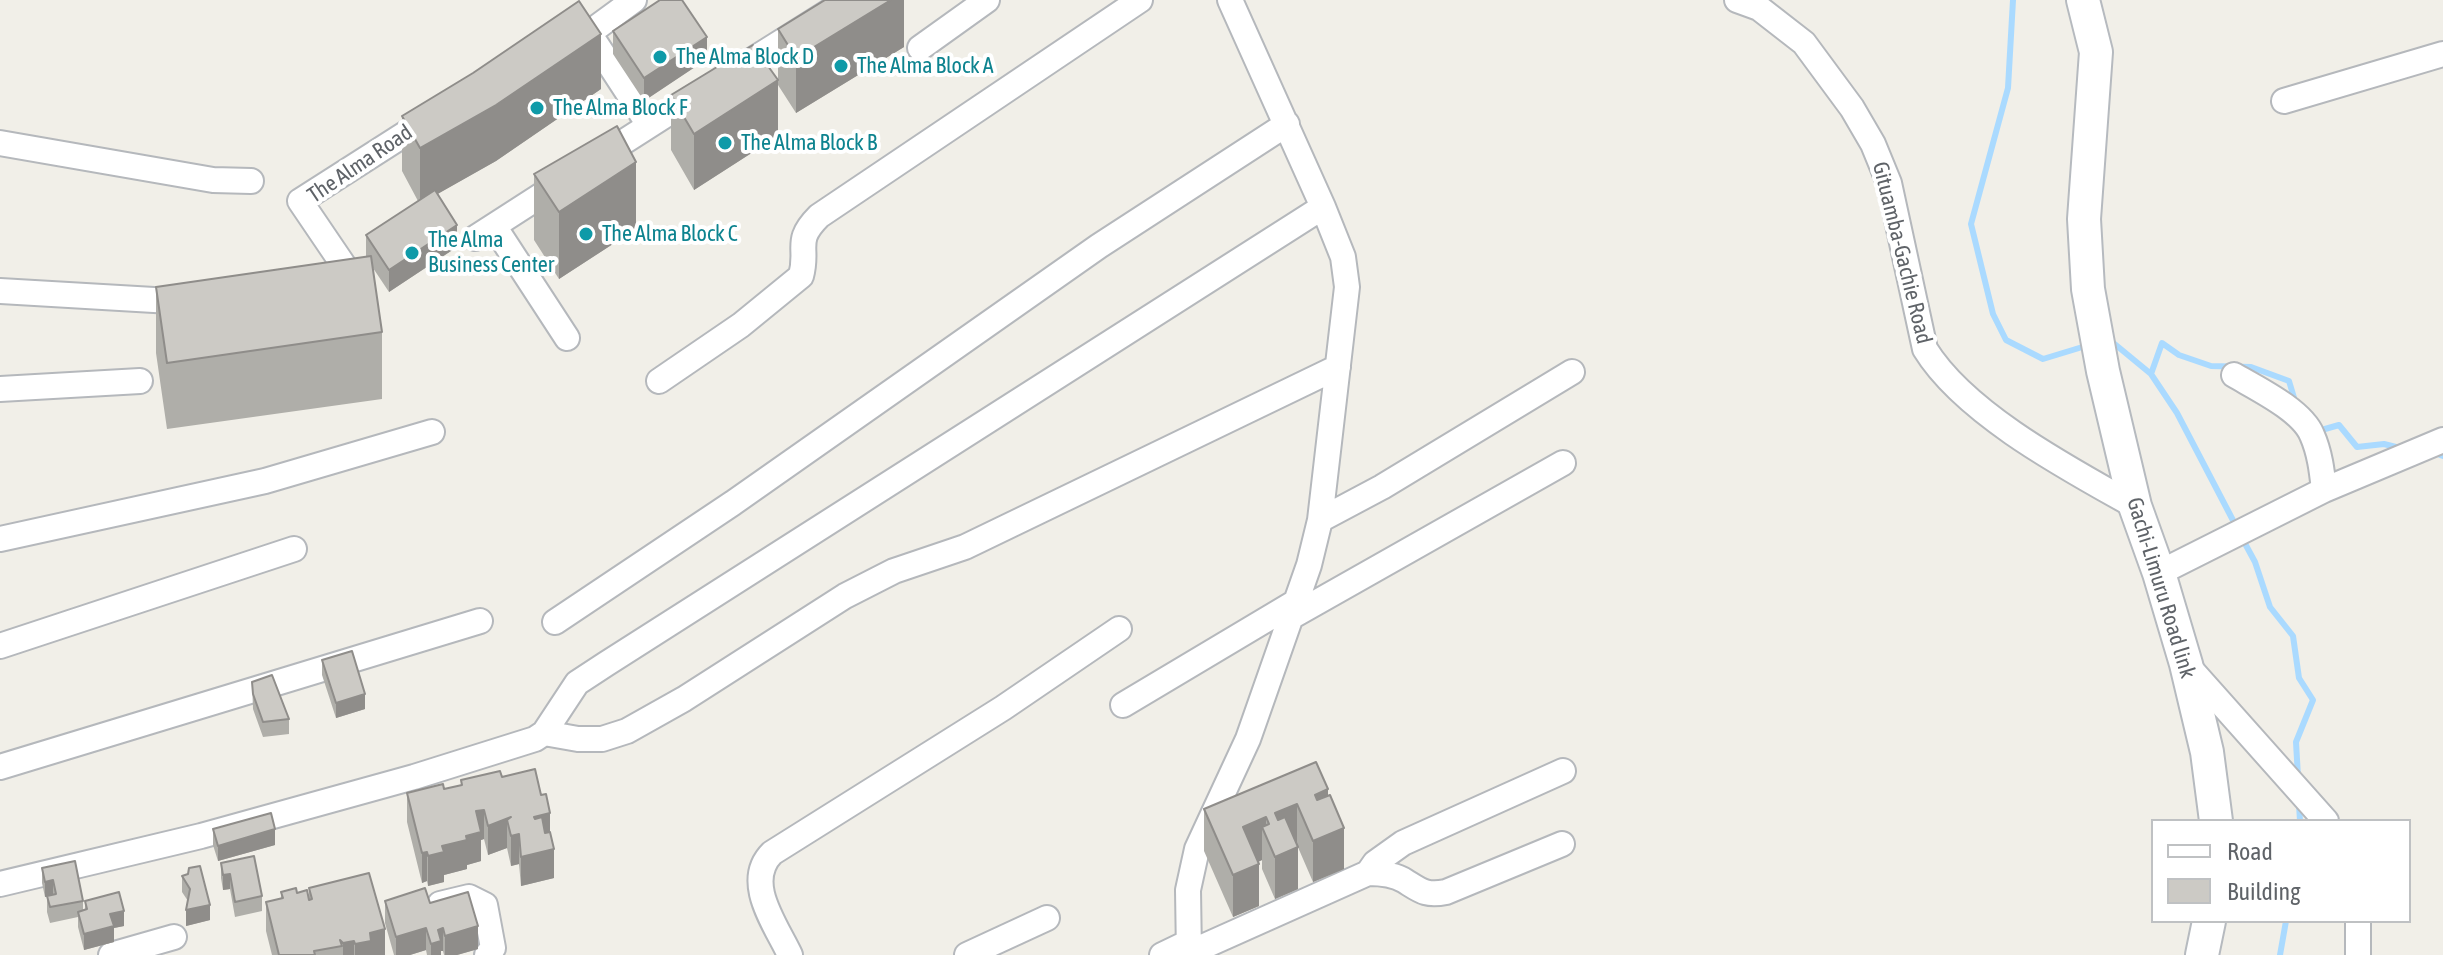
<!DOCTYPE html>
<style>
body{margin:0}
#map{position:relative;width:2443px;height:955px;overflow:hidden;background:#f1efe8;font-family:"Asap Condensed",sans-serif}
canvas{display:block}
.legend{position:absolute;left:2151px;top:819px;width:260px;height:104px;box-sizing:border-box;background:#fff;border:2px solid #bfc1c3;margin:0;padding:10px 14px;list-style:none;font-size:24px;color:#5f6368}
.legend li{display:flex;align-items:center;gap:16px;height:40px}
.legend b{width:40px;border:2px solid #bfc1c3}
</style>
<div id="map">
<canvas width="2443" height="955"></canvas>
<ul class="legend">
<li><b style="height:10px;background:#fff"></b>Road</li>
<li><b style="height:22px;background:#cccac5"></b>Building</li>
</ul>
</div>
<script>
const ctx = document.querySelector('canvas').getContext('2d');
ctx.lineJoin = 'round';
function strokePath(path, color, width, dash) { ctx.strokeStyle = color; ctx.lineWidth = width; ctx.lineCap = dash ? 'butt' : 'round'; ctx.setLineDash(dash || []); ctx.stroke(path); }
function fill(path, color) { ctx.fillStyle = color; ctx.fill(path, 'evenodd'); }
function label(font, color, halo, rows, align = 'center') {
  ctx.font = font + ' "Asap Condensed",sans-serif'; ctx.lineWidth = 8; ctx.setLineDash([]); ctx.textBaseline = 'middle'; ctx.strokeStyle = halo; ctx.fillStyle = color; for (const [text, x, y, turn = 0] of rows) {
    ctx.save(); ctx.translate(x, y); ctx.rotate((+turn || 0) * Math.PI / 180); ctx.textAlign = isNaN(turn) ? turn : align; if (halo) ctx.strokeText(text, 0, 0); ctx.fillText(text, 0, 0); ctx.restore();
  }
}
const stream = new Path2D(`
 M 2013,0 L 2008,88 L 1971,224 L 1993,314 L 2006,340 L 2043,359 L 2089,345
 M 2111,341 L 2151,374 L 2162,343 L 2179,355 L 2211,366 L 2251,367 L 2289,381 L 2295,401
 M 2151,374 L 2177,413 L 2237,528
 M 2316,429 L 2318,431 L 2339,425 L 2357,447 L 2384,444 L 2400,448
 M 2440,455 L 2443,456
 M 2242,538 L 2255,562 L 2270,607 L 2293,636 L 2299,678 L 2313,700 L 2296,742 L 2298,777
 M 2299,804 L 2300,821
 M 2280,955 L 2286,921`);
const street = new Path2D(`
 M 1737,0 L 1759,8 L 1804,43 L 1852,108 L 1873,144 L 1889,183 L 1925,349 C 1965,414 2069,469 2135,506
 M 589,33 L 649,125
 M 568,37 L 589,33 L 634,0
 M 920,48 L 987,0
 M 735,71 L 848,0
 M 2284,101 L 2443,54
 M 0,143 L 213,180 L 251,181
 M 600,157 L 697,95
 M 494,226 L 567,338
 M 475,238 L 562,182
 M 359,288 L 300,201 L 430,118
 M 0,291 L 188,302
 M 2234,375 C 2256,388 2302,410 2312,435 C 2320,453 2322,472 2324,490
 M 659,381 L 741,325 L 801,276 C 809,247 793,242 819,216 L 1140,0
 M 0,389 L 140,381
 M 1320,520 L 1382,487 L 1572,372
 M 0,539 L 265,481 L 432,432
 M 2159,573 L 2324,490 L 2443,440
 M 1289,618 L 1563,463
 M 555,622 L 733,503 L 1099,246 L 1287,124
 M 0,646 L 294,549
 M 2187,665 L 2326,821
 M 1123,705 L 1294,603
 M 544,733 L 578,739 L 602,739 L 627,731 L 684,699 L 845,596 L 894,571 L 965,547 L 1338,367
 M 0,767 L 480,621
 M 1368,873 L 1375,863 L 1403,843 L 1563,771
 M 0,884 L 201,836 L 414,777 L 535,739 L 544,733 L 577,683 L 606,664 L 1323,207
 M 440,904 L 469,897 L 485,905 L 493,948 L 487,955
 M 2358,921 L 2358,955
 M 1189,953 L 1368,873 C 1381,873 1394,874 1405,881 C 1421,891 1426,896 1446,892 L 1562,844
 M 111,955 L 174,937
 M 790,955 C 776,925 743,882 772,853 L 1003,708 L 1119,629
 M 967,955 L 1047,918
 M 1162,955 L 1189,942
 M 1189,955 L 1188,890 L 1197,849 L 1248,739 L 1309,565 L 1320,520 L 1347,287 L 1343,257 L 1323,207 L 1230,0`);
const secondary = new Path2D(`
 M 2083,0 L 2096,52 L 2084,219 L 2088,289 L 2103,371 L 2135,506 L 2159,573 L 2186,664 L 2207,752 L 2216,821
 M 2202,955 L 2209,921`);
const wall = new Path2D(`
 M 904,0 L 904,47 L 796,113 L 778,85 L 778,29 Z
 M 613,31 L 707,59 L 644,101 L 613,54 Z
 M 601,89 L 496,161 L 437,194 L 457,247 L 389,292 L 373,268 L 382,332 L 382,399 L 167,429 L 156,353 L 156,287 L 366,257 L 366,235 L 418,201 L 402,171 L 402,116 Z
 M 671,95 L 778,136 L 694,190 L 671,150 Z
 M 534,174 L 636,229 L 559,279 L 534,240 Z
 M 322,660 L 365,709 L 336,718 L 322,675 Z
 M 252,682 L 289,719 L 289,734 L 263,737 L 253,709 Z
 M 502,777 L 550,833 L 554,878 L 521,886 L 519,864 L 511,866 L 507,848 L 488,855 L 484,839 L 481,840 L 481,861 L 467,865 L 467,869 L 444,875 L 444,882 L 428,886 L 427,881 L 422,883 L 407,822 L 407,793 L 444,789 L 461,785 L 461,780 Z
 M 1328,796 L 1344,869 L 1313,882 L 1297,845 L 1298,889 L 1275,899 L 1262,869 L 1262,860 L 1258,862 L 1259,906 L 1233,917 L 1204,851 L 1204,809 Z
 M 213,829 L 275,845 L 218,861 L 213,845 Z
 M 221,863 L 262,896 L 262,911 L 235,917 L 230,889 L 223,890 L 221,878 Z
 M 42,868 L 83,901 L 83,910 L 85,910 L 85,901 L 124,926 L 114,928 L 114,942 L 84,950 L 78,927 L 78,917 L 50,923 L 47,912 L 47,896 L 53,895 L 45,897 L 42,883 Z
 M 182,876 L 210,920 L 186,926 L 188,901 L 182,892 Z
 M 309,888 L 385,955 L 272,955 L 266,931 L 266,902 L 281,898 L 281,892 L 297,893 L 309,900 Z
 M 385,901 L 430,903 L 478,949 L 457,955 L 444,955 L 443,951 L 441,951 L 441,955 L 427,955 L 426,950 L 410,955 L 394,955 L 385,923 Z`);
const shadedWall = new Path2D(`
 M 891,0 L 904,0 L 904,47 L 796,113 L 796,58 Z
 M 601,34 L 601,89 L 496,161 L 420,204 L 420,148 Z
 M 707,37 L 707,59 L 644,101 L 644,78 Z
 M 778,80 L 778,136 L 694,190 L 694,134 Z
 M 636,162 L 636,229 L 559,279 L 559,212 Z
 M 457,225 L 457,247 L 389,292 L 389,270 Z
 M 365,694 L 365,709 L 336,718 L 336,703 Z
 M 1328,789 L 1328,831 L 1315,795 Z
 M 1297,804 L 1297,845 L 1275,854 L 1275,813 Z
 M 484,810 L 484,839 L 481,840 L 481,861 L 467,865 L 467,869 L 444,875 L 444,882 L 428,886 L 428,856 L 442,846 L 466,836 L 476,811 Z
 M 550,813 L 550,842 L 534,817 Z
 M 511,817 L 519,834 L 519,864 L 511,866 L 511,836 L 507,820 L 507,848 L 488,855 L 488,826 Z
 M 1266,817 L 1266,836 L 1262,827 L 1262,860 L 1243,869 L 1243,827 Z
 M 1344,828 L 1344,869 L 1313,882 L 1313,841 Z
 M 275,829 L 275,845 L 218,861 L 218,846 Z
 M 1298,847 L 1298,889 L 1275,899 L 1275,857 Z
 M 554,849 L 554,878 L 521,886 L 521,857 Z
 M 427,852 L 427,881 L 422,883 L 422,853 Z
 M 1259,864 L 1259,906 L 1233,917 L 1233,875 Z
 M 230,874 L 230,889 L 223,890 L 223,875 Z
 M 53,880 L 53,895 L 45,897 L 45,882 Z
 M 210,905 L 210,920 L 186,926 L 186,910 Z
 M 124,911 L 124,926 L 114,928 L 114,942 L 84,950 L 84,934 L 110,914 Z
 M 478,926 L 478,949 L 457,955 L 445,955 L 445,936 Z
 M 426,928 L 426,950 L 410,955 L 396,955 L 396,937 Z
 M 443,928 L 443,951 L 441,951 L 441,955 L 431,955 L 431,944 L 438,930 Z
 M 385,929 L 385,955 L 355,955 L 355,944 L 370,933 Z
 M 354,941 L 354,955 L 343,955 L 343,943 Z`);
const building = new Path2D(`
 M 660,0 L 682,0 L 707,37 L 644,78 L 613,31 Z
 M 825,0 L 891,0 L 796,58 L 778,29 Z
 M 579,1 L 601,34 L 496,105 L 420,148 L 402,116 L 473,73 Z
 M 753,45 L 778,80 L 694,134 L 671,95 Z
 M 617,126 L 636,162 L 559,212 L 534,174 Z
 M 435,190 L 457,225 L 389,270 L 366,235 Z
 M 371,256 L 382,332 L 167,363 L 156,287 Z
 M 352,651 L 365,694 L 336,703 L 322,660 Z
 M 272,675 L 289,719 L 263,722 L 253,694 L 252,682 Z
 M 1316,762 L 1328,789 L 1315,795 L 1317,800 L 1330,795 L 1344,828 L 1313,841 L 1297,804 L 1275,813 L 1278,820 L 1285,817 L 1298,847 L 1275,857 L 1262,827 L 1269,824 L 1266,817 L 1243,827 L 1259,864 L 1233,875 L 1204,809 Z
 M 535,769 L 541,795 L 546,794 L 550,813 L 534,817 L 535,819 L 542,817 L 545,833 L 550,832 L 554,849 L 521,857 L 519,834 L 511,836 L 507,820 L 511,817 L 488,826 L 484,810 L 476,811 L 481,832 L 466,836 L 467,840 L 442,846 L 444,852 L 428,856 L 427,852 L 422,853 L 407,793 L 443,784 L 444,789 L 462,785 L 461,780 L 500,771 L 502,777 Z
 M 271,813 L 275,829 L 218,846 L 213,829 Z
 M 254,856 L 262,896 L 235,902 L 230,874 L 223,875 L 221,863 Z
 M 75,861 L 83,901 L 50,907 L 47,896 L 56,894 L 53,880 L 45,882 L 42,868 Z
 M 200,866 L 210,905 L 186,910 L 190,889 L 182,876 L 188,874 L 189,868 Z
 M 369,873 L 385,929 L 370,933 L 371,941 L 355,944 L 354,941 L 343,943 L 340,940 L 342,946 L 314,951 L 315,955 L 279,955 L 266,902 L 283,898 L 281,892 L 296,888 L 297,893 L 307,890 L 309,900 L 312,899 L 309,888 Z
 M 425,888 L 430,903 L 468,892 L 478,926 L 445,936 L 443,928 L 438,930 L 441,941 L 431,944 L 426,928 L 396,937 L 385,901 Z
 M 119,892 L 124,911 L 110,914 L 114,926 L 84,934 L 78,912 L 87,909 L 85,901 Z`);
const markers = [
 [660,57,8,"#0f9aa8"],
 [841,66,8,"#0f9aa8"],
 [537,108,8,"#0f9aa8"],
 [725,143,8,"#0f9aa8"],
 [586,234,8,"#0f9aa8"],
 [412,253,8,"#0f9aa8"]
];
const cultureNames = [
 ["The Alma Block D",676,57],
 ["The Alma Block A",857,66],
 ["The Alma Block F",553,108],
 ["The Alma Block B",741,143],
 ["The Alma Block C",602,234],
 ["The Alma",428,240],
 ["Business Center",428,265]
];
const streetNames = [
 ["The Alma Road",360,164,-34],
 ["Gituamba-Gachie Road",1902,253,76],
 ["Gachi-Limuru Road link",2161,588,73]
];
strokePath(stream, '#aadaff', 6);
strokePath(street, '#b5b8bc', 28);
strokePath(secondary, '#b6babf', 36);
strokePath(street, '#fff', 24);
strokePath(secondary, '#fff', 32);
fill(wall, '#afaea9');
fill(shadedWall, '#8f8d8a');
fill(building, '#cccac5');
strokePath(building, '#8f8d8a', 2);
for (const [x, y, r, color] of markers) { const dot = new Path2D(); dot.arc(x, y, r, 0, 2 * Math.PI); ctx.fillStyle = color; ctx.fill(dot); strokePath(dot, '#fff', 3); }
label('22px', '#0d838f', '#fff', cultureNames, 'left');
label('22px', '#5f6368', '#fff', streetNames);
</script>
